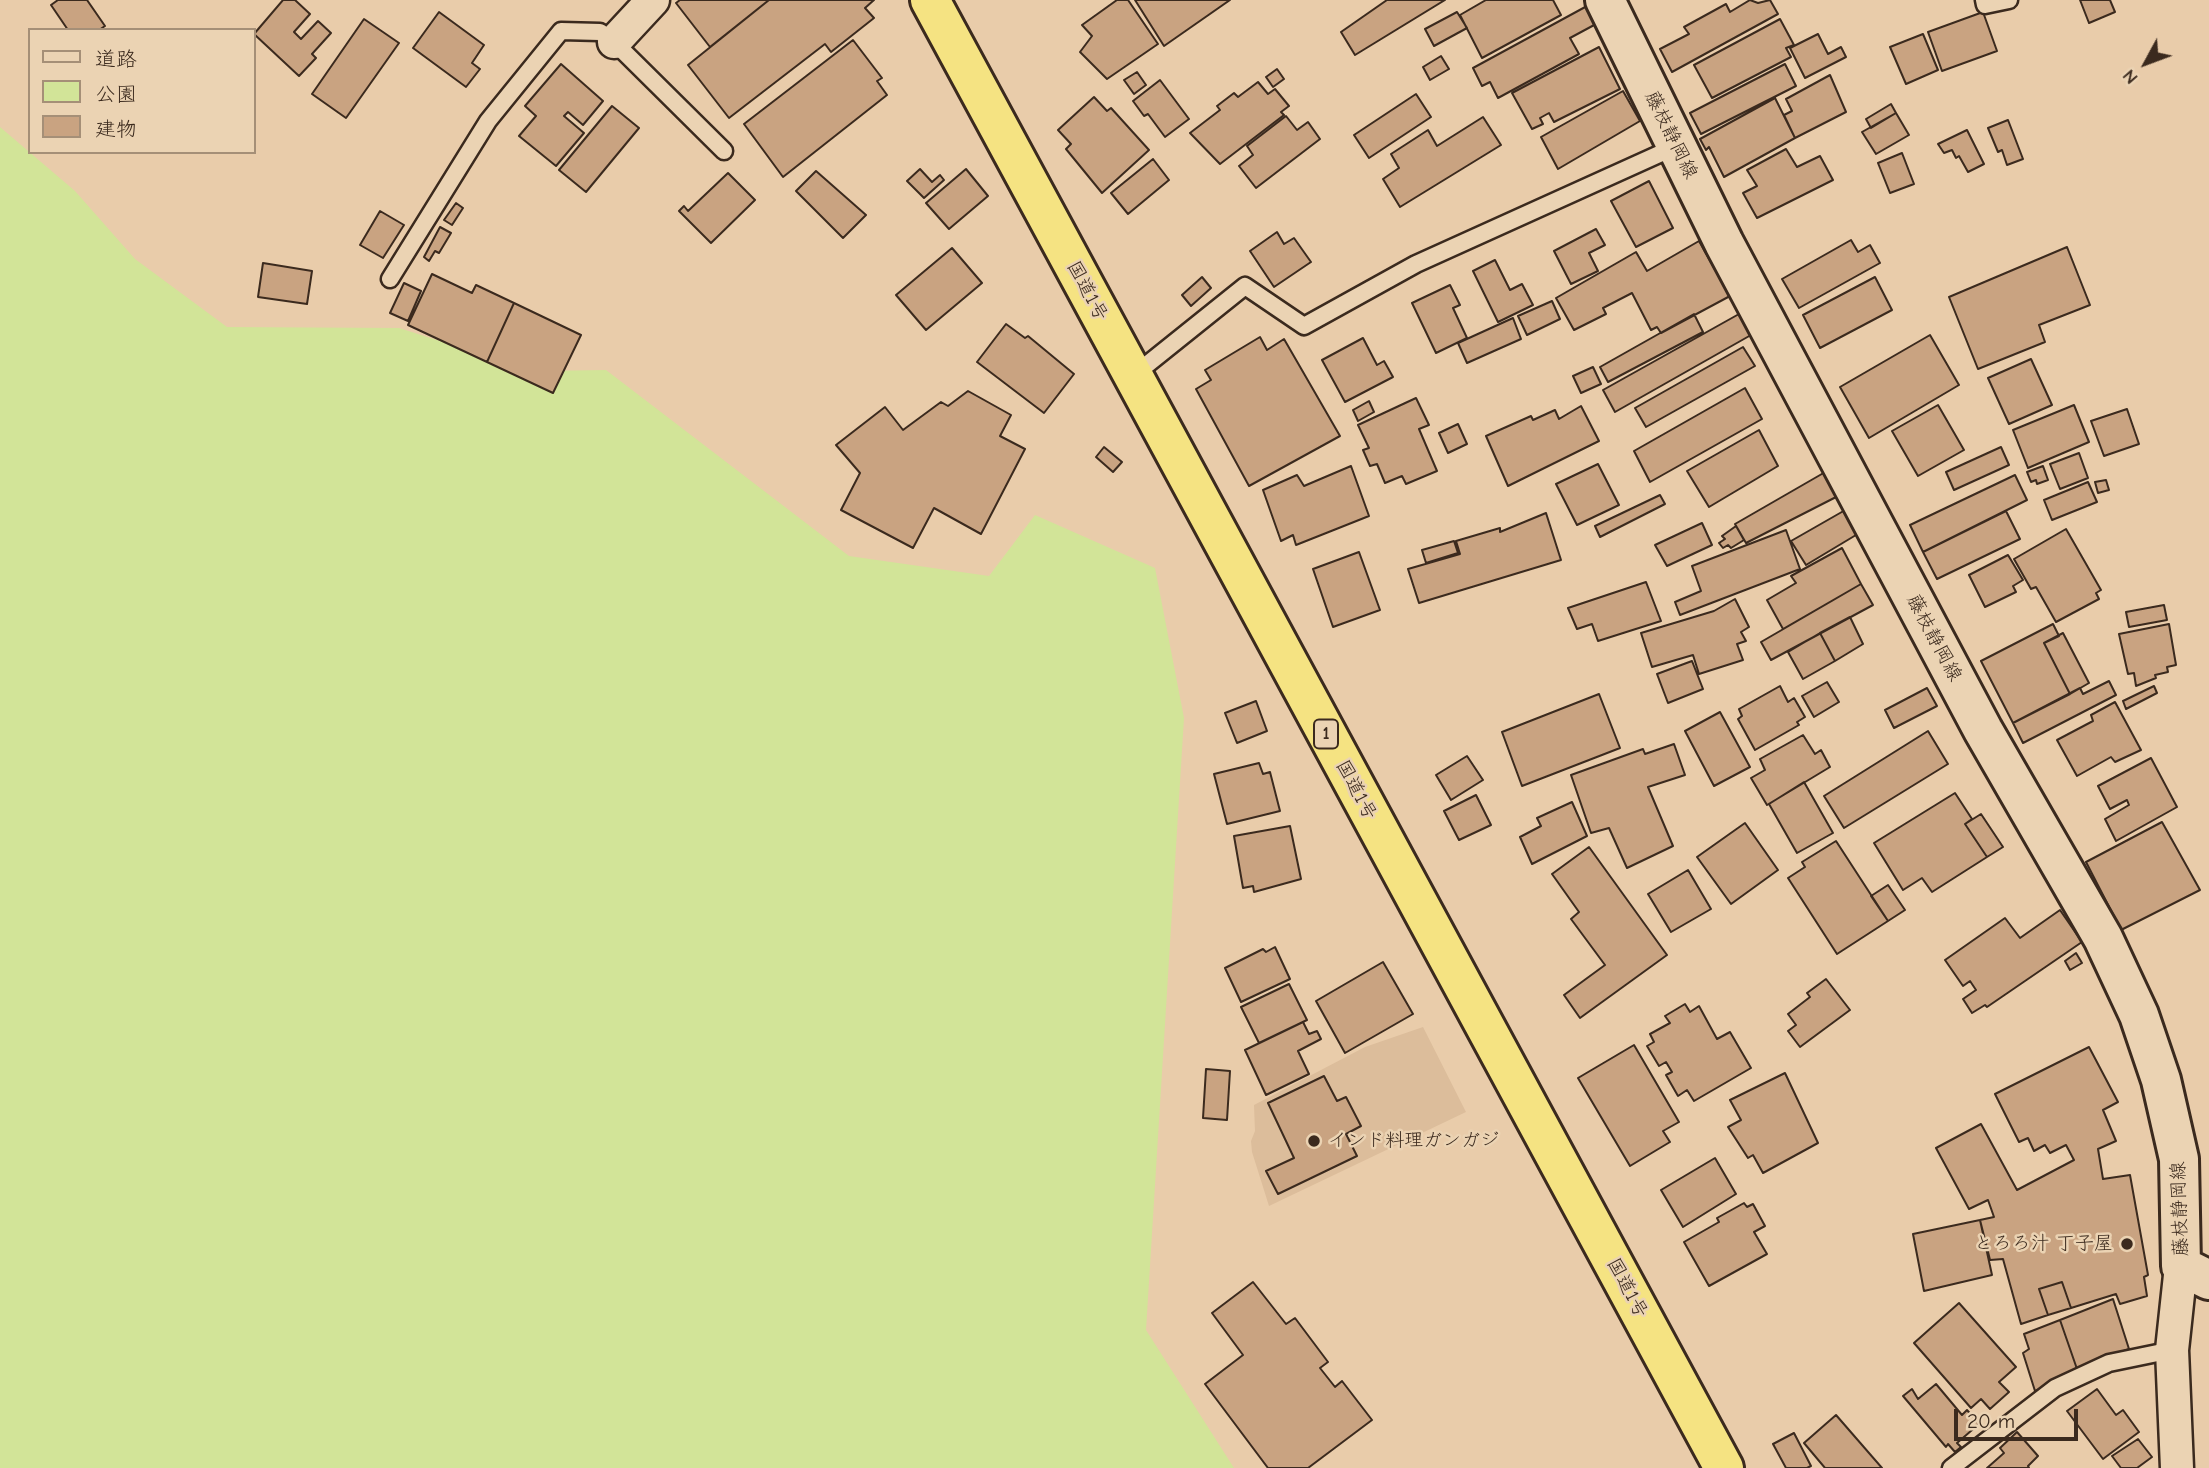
<!DOCTYPE html>
<meta charset="utf-8">
<style>
body{margin:0}
#map{position:relative;width:2209px;height:1468px;overflow:hidden;background:#e9ccaa;font-family:"Comic Neue","Klee One",sans-serif}
canvas{display:block}
.legend{position:absolute;left:28px;top:28px;width:228px;height:126px;box-sizing:border-box;background:#ebd3b3;border:2px solid #a58f77;margin:0;padding:9px 12px;list-style:none;font-size:21px;color:#3b2a1e}
.legend li{display:flex;align-items:center;gap:14px;height:35px}
.legend b{width:35px;border:2px solid #a58f77}
.north{position:absolute;left:2111px;top:28px;width:70px;height:70px;-webkit-text-stroke:5px #ebd3b3;paint-order:stroke;rotate:229deg;font-size:19px;font-weight:700;line-height:28px;text-align:center;color:#3b2a1e}
.north::after{content:'';display:block;margin:auto;width:24px;height:32px;background:#3b2a1e;clip-path:polygon(50% 0,100% 100%,50% 72%,0 100%)}
.scale{position:absolute;left:1954px;top:1409px;width:124px;height:32px;box-sizing:border-box;border:4px solid #3b2a1e;border-top:0;padding-left:9px;font-size:21px;line-height:24px;white-space:nowrap;color:#3b2a1e;-webkit-text-stroke:5px #ebd3b3;paint-order:stroke}
</style>
<div id="map">
<canvas width="2209" height="1468"></canvas>
<ul class="legend">
<li><b style="height:9px;background:#ebd3b3"></b>道路</li>
<li><b style="height:19px;background:#d2e498"></b>公園</li>
<li><b style="height:19px;background:#c9a381"></b>建物</li>
</ul>
<div class="north">N</div>
<div class="scale">20 m</div>
</div>
<script>
const ctx = document.querySelector('canvas').getContext('2d');
ctx.lineJoin = 'round';
function fill(path, color) { ctx.fillStyle = color; ctx.fill(path, 'evenodd'); }
function strokePath(path, color, width, dash) { ctx.strokeStyle = color; ctx.lineWidth = width; ctx.lineCap = dash ? 'butt' : 'round'; ctx.setLineDash(dash || []); ctx.stroke(path); }
function label(font, color, halo, rows, align = 'center') {
  ctx.font = font + ' "Comic Neue","Klee One",sans-serif'; ctx.lineWidth = 5; ctx.setLineDash([]); ctx.textBaseline = 'middle'; ctx.strokeStyle = halo; ctx.fillStyle = color; for (const [text, x, y, turn = 0] of rows) {
    ctx.save(); ctx.translate(x, y); ctx.rotate((+turn || 0) * Math.PI / 180); ctx.textAlign = isNaN(turn) ? turn : align; if (halo) ctx.strokeText(text, 0, 0); ctx.fillText(text, 0, 0); ctx.restore();
  }
}
const built = new Path2D(`
 M 1423,1027 L 1466,1112 L 1269,1206 L 1252,1152 L 1251,1141 L 1255,1131 L 1254,1105 L 1365,1047 Z`);
const green = new Path2D(`
 M 0,127 L 75,191 L 135,259 L 227,327 L 399,328 L 535,371 L 606,370 L 849,556 L 989,576 L 1035,515 L 1155,568 L 1184,718 L 1146,1330 L 1234,1468 L 0,1468 Z`);
const building = new Path2D(`
 M 58,0 L 87,0 L 105,26 L 99,30 L 68,30 L 51,5 Z
 M 283,0 L 295,0 L 310,14 L 294,32 L 301,39 L 318,21 L 331,33 L 312,54 L 316,58 L 299,76 L 254,34 Z
 M 680,0 L 769,0 L 710,47 L 676,3 Z
 M 769,0 L 874,0 L 865,8 L 874,18 L 831,52 L 825,44 L 729,118 L 688,65 Z
 M 1117,0 L 1128,0 L 1158,44 L 1107,79 L 1080,52 L 1092,36 L 1082,25 Z
 M 1135,0 L 1230,0 L 1164,46 Z
 M 1387,0 L 1445,0 L 1355,55 L 1341,32 Z
 M 1486,0 L 1553,0 L 1561,15 L 1482,58 L 1460,15 Z
 M 1750,0 L 1758,3 L 1770,0 L 1778,14 L 1672,72 L 1660,49 L 1689,34 L 1684,27 L 1726,4 L 1730,12 Z
 M 2080,0 L 2110,0 L 2115,12 L 2089,23 Z
 M 1587,6 L 1596,24 L 1570,38 L 1579,54 L 1498,98 L 1490,82 L 1482,86 L 1473,68 Z
 M 439,12 L 484,45 L 472,63 L 480,69 L 466,87 L 413,48 Z
 M 1457,12 L 1467,28 L 1434,46 L 1425,29 Z
 M 1983,12 L 1997,51 L 1942,71 L 1928,32 Z
 M 364,19 L 399,43 L 346,118 L 312,94 Z
 M 1780,19 L 1794,45 L 1786,48 L 1791,57 L 1712,98 L 1694,65 Z
 M 1818,34 L 1828,54 L 1841,47 L 1846,57 L 1805,78 L 1790,48 Z
 M 1923,34 L 1938,70 L 1906,84 L 1890,47 Z
 M 853,40 L 882,78 L 877,81 L 887,95 L 783,177 L 744,124 Z
 M 1599,47 L 1620,89 L 1554,122 L 1549,113 L 1540,118 L 1543,124 L 1532,129 L 1512,93 Z
 M 1441,56 L 1449,69 L 1430,80 L 1423,67 Z
 M 561,64 L 603,101 L 583,125 L 568,112 L 564,116 L 584,133 L 556,166 L 519,136 L 536,116 L 525,106 Z
 M 1785,64 L 1796,86 L 1701,134 L 1690,113 Z
 M 1277,69 L 1284,79 L 1273,87 L 1266,77 Z
 M 1137,72 L 1146,85 L 1134,94 L 1124,80 Z
 M 1830,75 L 1846,112 L 1795,138 L 1784,115 L 1792,111 L 1786,99 Z
 M 1160,80 L 1189,119 L 1165,137 L 1148,114 L 1144,116 L 1133,101 Z
 M 1258,82 L 1268,94 L 1275,89 L 1289,106 L 1281,112 L 1284,115 L 1220,164 L 1190,133 L 1220,110 L 1217,106 L 1234,93 L 1238,97 Z
 M 1623,91 L 1640,121 L 1558,169 L 1541,137 Z
 M 1416,94 L 1431,117 L 1369,158 L 1354,135 Z
 M 1094,97 L 1107,111 L 1111,108 L 1149,150 L 1102,193 L 1066,149 L 1071,144 L 1058,130 Z
 M 1775,98 L 1795,138 L 1724,177 L 1709,147 L 1706,150 L 1700,139 Z
 M 1891,104 L 1896,113 L 1871,128 L 1866,119 Z
 M 612,106 L 639,128 L 586,192 L 559,170 Z
 M 1896,113 L 1909,135 L 1876,154 L 1862,132 Z
 M 1286,116 L 1297,130 L 1308,122 L 1320,139 L 1256,188 L 1239,166 L 1253,155 L 1247,146 Z
 M 1483,117 L 1501,145 L 1400,207 L 1383,179 L 1399,168 L 1391,154 L 1428,130 L 1437,146 Z
 M 2008,120 L 2023,159 L 2007,165 L 2002,150 L 1998,152 L 1988,128 Z
 M 1967,130 L 1984,164 L 1968,172 L 1959,156 L 1956,158 L 1952,150 L 1944,153 L 1938,144 Z
 M 1786,149 L 1797,167 L 1820,156 L 1833,180 L 1757,218 L 1743,193 L 1757,186 L 1747,170 Z
 M 1902,153 L 1914,184 L 1890,193 L 1878,163 Z
 M 1153,159 L 1169,180 L 1128,214 L 1111,193 Z
 M 920,169 L 932,182 L 940,175 L 944,180 L 924,198 L 907,181 Z
 M 966,169 L 988,196 L 949,229 L 926,203 Z
 M 816,171 L 866,215 L 843,238 L 796,191 Z
 M 728,173 L 755,200 L 711,243 L 679,211 L 684,206 L 688,211 Z
 M 1649,181 L 1673,228 L 1636,247 L 1611,201 Z
 M 456,203 L 463,208 L 452,225 L 444,220 Z
 M 380,211 L 404,225 L 383,258 L 360,245 Z
 M 440,227 L 451,233 L 439,253 L 435,251 L 429,261 L 424,257 Z
 M 1596,229 L 1605,245 L 1589,253 L 1598,271 L 1571,284 L 1554,251 Z
 M 1277,232 L 1284,244 L 1294,238 L 1311,262 L 1274,287 L 1250,251 Z
 M 1851,240 L 1858,252 L 1870,245 L 1880,263 L 1799,308 L 1782,279 Z
 M 1699,241 L 1730,296 L 1661,333 L 1657,327 L 1651,330 L 1632,293 L 1603,308 L 1606,314 L 1574,330 L 1556,298 L 1636,252 L 1647,271 Z
 M 2067,247 L 2090,305 L 2039,325 L 2045,342 L 1978,369 L 1949,297 Z
 M 952,248 L 982,283 L 926,330 L 896,295 Z
 M 1495,260 L 1510,290 L 1522,284 L 1533,305 L 1498,322 L 1473,271 Z
 M 263,263 L 312,271 L 307,304 L 258,297 Z
 M 432,274 L 472,293 L 476,285 L 514,303 L 487,362 L 408,325 Z
 M 1202,277 L 1211,288 L 1191,306 L 1182,295 Z
 M 1875,277 L 1892,310 L 1820,348 L 1803,315 Z
 M 404,283 L 421,291 L 408,321 L 390,313 Z
 M 1450,285 L 1460,305 L 1453,308 L 1467,338 L 1436,353 L 1412,303 Z
 M 1552,301 L 1560,319 L 1527,335 L 1518,316 Z
 M 514,303 L 581,335 L 553,393 L 487,362 Z
 M 1694,314 L 1703,332 L 1608,382 L 1600,367 Z
 M 1739,314 L 1751,335 L 1615,412 L 1603,390 Z
 M 1513,318 L 1521,339 L 1467,363 L 1458,343 Z
 M 1006,324 L 1025,338 L 1028,336 L 1074,374 L 1044,413 L 977,362 Z
 M 1930,335 L 1959,385 L 1869,438 L 1840,387 Z
 M 1260,337 L 1267,350 L 1284,339 L 1340,436 L 1249,486 L 1196,389 L 1211,380 L 1205,370 Z
 M 1363,338 L 1377,365 L 1384,361 L 1393,377 L 1345,402 L 1322,360 Z
 M 1743,347 L 1755,366 L 1646,427 L 1635,408 Z
 M 2031,359 L 2052,405 L 2009,424 L 1988,378 Z
 M 1593,367 L 1601,384 L 1581,393 L 1573,376 Z
 M 1745,388 L 1762,419 L 1650,482 L 1634,451 Z
 M 968,391 L 1011,415 L 1000,436 L 1025,449 L 981,534 L 934,508 L 913,548 L 841,510 L 860,473 L 836,445 L 885,407 L 903,430 L 941,402 L 948,406 Z
 M 1416,398 L 1429,425 L 1419,429 L 1437,471 L 1406,484 L 1402,476 L 1385,483 L 1377,464 L 1370,466 L 1363,450 L 1369,448 L 1358,425 Z
 M 1369,401 L 1374,412 L 1358,421 L 1353,410 Z
 M 1938,405 L 1964,450 L 1918,476 L 1892,431 Z
 M 2074,405 L 2089,442 L 2028,468 L 2013,430 Z
 M 1581,406 L 1599,441 L 1508,486 L 1486,436 L 1531,416 L 1533,420 L 1555,410 L 1559,419 Z
 M 2127,409 L 2139,444 L 2104,456 L 2091,421 Z
 M 1458,424 L 1467,444 L 1448,453 L 1439,433 Z
 M 1759,430 L 1778,466 L 1709,507 L 1687,471 Z
 M 1104,447 L 1122,462 L 1113,472 L 1096,457 Z
 M 2001,447 L 2009,465 L 1954,490 L 1946,472 Z
 M 2079,453 L 2088,478 L 2060,489 L 2050,464 Z
 M 1598,464 L 1619,505 L 1577,525 L 1556,484 Z
 M 1351,466 L 1369,516 L 1296,545 L 1293,535 L 1281,541 L 1263,490 L 1297,475 L 1304,486 Z
 M 2043,466 L 2048,480 L 2037,484 L 2036,480 L 2031,482 L 2027,472 Z
 M 1827,471 L 1840,495 L 1746,543 L 1735,524 Z
 M 2015,475 L 2027,500 L 1923,552 L 1910,525 Z
 M 2106,480 L 2109,490 L 2098,493 L 2095,482 Z
 M 2088,482 L 2097,502 L 2052,520 L 2044,500 Z
 M 1660,495 L 1665,504 L 1600,537 L 1595,526 Z
 M 1847,509 L 1861,532 L 1806,565 L 1791,541 Z
 M 2006,511 L 2020,539 L 1937,579 L 1923,552 Z
 M 1546,513 L 1561,560 L 1419,603 L 1408,569 L 1460,554 L 1456,541 L 1500,528 L 1500,532 Z
 M 1702,523 L 1712,545 L 1667,566 L 1655,545 Z
 M 1736,526 L 1744,540 L 1731,548 L 1728,545 L 1723,548 L 1719,543 L 1725,539 L 1722,536 Z
 M 2066,529 L 2101,590 L 2096,593 L 2099,599 L 2056,622 L 2036,587 L 2031,589 L 2014,559 Z
 M 1786,530 L 1800,569 L 1680,615 L 1675,602 L 1701,591 L 1692,566 Z
 M 1454,541 L 1458,553 L 1426,563 L 1422,550 Z
 M 1842,548 L 1861,584 L 1783,629 L 1767,600 L 1796,583 L 1791,576 Z
 M 1359,552 L 1380,610 L 1333,627 L 1313,569 Z
 M 2008,555 L 2023,580 L 2013,586 L 2016,592 L 1985,607 L 1969,575 Z
 M 1646,582 L 1661,621 L 1598,641 L 1592,624 L 1577,629 L 1568,608 Z
 M 1861,584 L 1873,605 L 1771,660 L 1761,642 Z
 M 1735,599 L 1749,627 L 1741,632 L 1746,641 L 1737,644 L 1743,660 L 1699,674 L 1693,655 L 1652,667 L 1641,633 L 1714,611 Z
 M 2164,605 L 2167,620 L 2129,627 L 2126,612 Z
 M 1850,617 L 1863,644 L 1835,661 L 1820,633 Z
 M 2053,624 L 2059,636 L 2044,643 L 2070,694 L 2013,723 L 1981,661 Z
 M 2169,624 L 2176,665 L 2167,667 L 2168,672 L 2155,675 L 2156,678 L 2136,686 L 2134,673 L 2128,674 L 2119,634 Z
 M 1820,633 L 1835,661 L 1803,679 L 1788,652 Z
 M 2063,633 L 2089,683 L 2070,694 L 2044,643 Z
 M 1692,661 L 1703,689 L 1668,703 L 1657,674 Z
 M 2109,681 L 2116,695 L 2023,743 L 2013,723 L 2080,688 L 2083,694 Z
 M 1827,682 L 1839,702 L 1814,717 L 1802,696 Z
 M 1780,686 L 1788,702 L 1794,698 L 1805,717 L 1797,722 L 1799,725 L 1755,750 L 1738,719 L 1742,716 L 1739,709 Z
 M 2154,686 L 2157,693 L 2126,709 L 2123,701 Z
 M 1927,688 L 1937,706 L 1894,728 L 1885,710 Z
 M 1599,694 L 1620,748 L 1522,786 L 1502,732 Z
 M 1256,701 L 1267,731 L 1237,743 L 1225,713 Z
 M 2115,702 L 2141,750 L 2115,762 L 2111,757 L 2077,776 L 2057,740 L 2093,721 L 2091,715 Z
 M 1720,712 L 1750,767 L 1714,786 L 1685,731 Z
 M 1928,731 L 1948,764 L 1844,828 L 1824,796 Z
 M 1803,735 L 1815,754 L 1821,750 L 1830,767 L 1767,805 L 1751,778 L 1765,770 L 1760,759 Z
 M 1674,744 L 1685,775 L 1648,787 L 1673,846 L 1627,868 L 1609,828 L 1591,833 L 1571,775 L 1643,749 L 1645,754 Z
 M 1467,756 L 1483,780 L 1451,800 L 1436,775 Z
 M 2151,758 L 2177,807 L 2116,841 L 2105,819 L 2129,805 L 2127,800 L 2110,809 L 2098,786 Z
 M 1259,763 L 1263,774 L 1270,772 L 1280,811 L 1227,824 L 1214,774 Z
 M 1804,782 L 1833,833 L 1797,853 L 1769,804 Z
 M 1955,793 L 1972,819 L 1965,824 L 1987,857 L 1932,892 L 1922,878 L 1903,890 L 1874,843 Z
 M 1476,795 L 1491,825 L 1459,840 L 1444,811 Z
 M 1572,802 L 1587,836 L 1532,864 L 1520,837 L 1541,826 L 1537,818 Z
 M 1981,814 L 2003,847 L 1987,857 L 1965,824 Z
 M 2162,822 L 2200,890 L 2121,930 L 2086,862 Z
 M 1745,823 L 1778,870 L 1731,904 L 1697,857 Z
 M 1290,826 L 1301,879 L 1254,892 L 1253,886 L 1243,888 L 1234,836 Z
 M 1836,841 L 1888,921 L 1837,954 L 1788,878 L 1805,867 L 1802,862 Z
 M 1589,847 L 1667,955 L 1580,1018 L 1564,995 L 1605,965 L 1571,919 L 1579,912 L 1552,874 Z
 M 1688,870 L 1711,909 L 1671,932 L 1648,894 Z
 M 1888,885 L 1905,910 L 1888,921 L 1871,896 Z
 M 2060,910 L 2082,942 L 1987,1007 L 1985,1005 L 1972,1013 L 1963,999 L 1976,990 L 1970,981 L 1963,986 L 1945,960 L 2005,918 L 2020,938 Z
 M 1275,947 L 1290,979 L 1241,1002 L 1225,968 L 1263,949 L 1266,952 Z
 M 2076,953 L 2082,963 L 2070,970 L 2065,961 Z
 M 1383,962 L 1413,1014 L 1345,1053 L 1316,1001 Z
 M 1826,979 L 1850,1010 L 1800,1047 L 1788,1031 L 1796,1025 L 1788,1014 L 1810,997 L 1807,993 Z
 M 1289,984 L 1307,1020 L 1259,1043 L 1241,1007 Z
 M 1685,1004 L 1690,1012 L 1699,1006 L 1717,1039 L 1730,1032 L 1751,1068 L 1694,1101 L 1687,1090 L 1678,1096 L 1666,1075 L 1672,1072 L 1666,1062 L 1659,1066 L 1647,1046 L 1654,1042 L 1650,1034 L 1670,1023 L 1665,1016 Z
 M 1303,1022 L 1309,1034 L 1317,1031 L 1321,1039 L 1298,1051 L 1309,1074 L 1266,1095 L 1245,1050 Z
 M 1634,1045 L 1679,1122 L 1663,1131 L 1670,1142 L 1630,1166 L 1578,1078 Z
 M 2089,1047 L 2118,1102 L 2103,1110 L 2116,1141 L 2098,1149 L 2103,1179 L 2130,1175 L 2148,1275 L 2144,1277 L 2147,1296 L 2120,1304 L 2116,1294 L 2071,1308 L 2062,1282 L 2039,1289 L 2048,1315 L 2021,1324 L 2003,1259 L 1990,1260 L 1980,1220 L 1994,1217 L 1988,1200 L 1969,1209 L 1936,1148 L 1981,1124 L 2017,1190 L 2074,1160 L 2066,1145 L 2050,1153 L 2045,1145 L 2034,1151 L 2028,1138 L 2019,1142 L 1995,1094 Z
 M 1206,1069 L 1230,1071 L 1227,1120 L 1203,1118 Z
 M 1785,1073 L 1818,1143 L 1763,1173 L 1753,1155 L 1748,1158 L 1728,1127 L 1741,1120 L 1730,1100 Z
 M 1324,1076 L 1337,1101 L 1346,1097 L 1361,1126 L 1346,1134 L 1357,1156 L 1278,1194 L 1266,1171 L 1294,1158 L 1268,1103 Z
 M 1715,1158 L 1736,1194 L 1683,1227 L 1661,1190 Z
 M 1744,1203 L 1747,1207 L 1753,1204 L 1765,1226 L 1754,1232 L 1767,1254 L 1709,1286 L 1684,1242 L 1719,1222 L 1717,1218 Z
 M 1980,1220 L 1992,1275 L 1924,1291 L 1913,1234 Z
 M 1253,1282 L 1286,1324 L 1295,1318 L 1328,1362 L 1320,1368 L 1335,1387 L 1342,1381 L 1372,1420 L 1308,1468 L 1268,1468 L 1205,1384 L 1243,1355 L 1212,1313 Z
 M 2062,1282 L 2071,1308 L 2048,1315 L 2039,1289 Z
 M 2113,1299 L 2129,1349 L 2077,1369 L 2060,1320 Z
 M 1959,1303 L 2016,1367 L 1999,1382 L 2009,1392 L 1990,1409 L 1981,1399 L 1971,1408 L 1914,1343 Z
 M 2060,1320 L 2077,1369 L 2054,1384 L 2035,1391 L 2023,1353 L 2029,1349 L 2024,1334 Z
 M 1936,1384 L 1962,1415 L 1967,1410 L 1979,1424 L 1957,1443 L 1961,1447 L 1955,1452 L 1948,1444 L 1946,1447 L 1903,1396 L 1912,1389 L 1918,1399 Z
 M 2097,1389 L 2116,1415 L 2123,1410 L 2139,1432 L 2103,1459 L 2067,1411 Z
 M 1836,1415 L 1882,1468 L 1825,1468 L 1804,1443 Z
 M 2017,1432 L 2038,1456 L 2028,1466 L 2029,1468 L 1987,1468 L 2004,1453 L 2000,1448 Z
 M 1794,1433 L 1811,1466 L 1807,1468 L 1786,1468 L 1773,1444 Z
 M 2138,1439 L 2152,1457 L 2137,1468 L 2121,1468 L 2112,1456 Z`);
const service = new Path2D(`
 M 1984,0 L 1985,5 L 2009,0
 M 390,279 L 488,121 L 561,31 L 600,32 L 614,42 L 724,151
 M 1134,375 L 1245,286 L 1304,326 L 1416,264 L 1677,146
 M 1951,1468 L 2055,1388 L 2109,1363 L 2172,1350`);
const minor = new Path2D(`
 M 614,42 L 653,0
 M 2177,1468 L 2172,1350 L 2181,1266`);
const secondary = new Path2D(`
 M 1605,0 L 1724,243 L 1983,730 L 2103,938 L 2139,1015 L 2161,1080 L 2179,1159 L 2181,1266 L 2209,1280`);
const trunk = new Path2D(`
 M 930,0 L 1724,1468`);
const markers = [
 [1314,1141,7,"#3b2a1e"],
 [2127,1244,7,"#3b2a1e"]
];
const shields = [
 [1326,734,24]
];
const shieldNames = [
 ["1",1326,734]
];
const streetNames = [
 ["藤枝静岡線",1671,135,64],
 ["国道1号",1087,291,62],
 ["藤枝静岡線",1934,638,62],
 ["国道1号",1356,790,62],
 ["藤枝静岡線",2180,1209,-92],
 ["国道1号",1627,1288,62]
];
const poiNames = [
 ["インド料理ガンガジ",1328,1141],
 ["とろろ汁 丁子屋",2113,1244,"right"]
];
fill(built, '#dcbd9b');
fill(green, '#d2e498');
fill(building, '#c9a381');
strokePath(building, '#3b2a1e', 2);
strokePath(service, '#3b2a1e', 21);
strokePath(minor, '#3b2a1e', 37);
strokePath(secondary, '#3b2a1e', 44);
strokePath(trunk, '#3b2a1e', 44);
strokePath(service, '#ebd3b3', 16);
strokePath(minor, '#ebd3b3', 32);
strokePath(secondary, '#ebd3b3', 38);
strokePath(trunk, '#f5e382', 38);
for (const [x, y, r, color] of markers) { const dot = new Path2D(); dot.arc(x, y, r, 0, 2 * Math.PI); ctx.fillStyle = color; ctx.fill(dot); strokePath(dot, '#ebd3b3', 2.5); }
for (const [x, y, w] of shields) { const box = new Path2D(); box.roundRect(x - w / 2, y - 14.5, w, 29, 5); ctx.fillStyle = '#ebd3b3'; ctx.fill(box); strokePath(box, '#3b2a1e', 2); }
label('bold 18px', '#3b2a1e', null, shieldNames);
label('19px', '#3b2a1e', '#ebd3b3', streetNames);
label('19px', '#3b2a1e', '#ebd3b3', poiNames, 'left');
</script>
